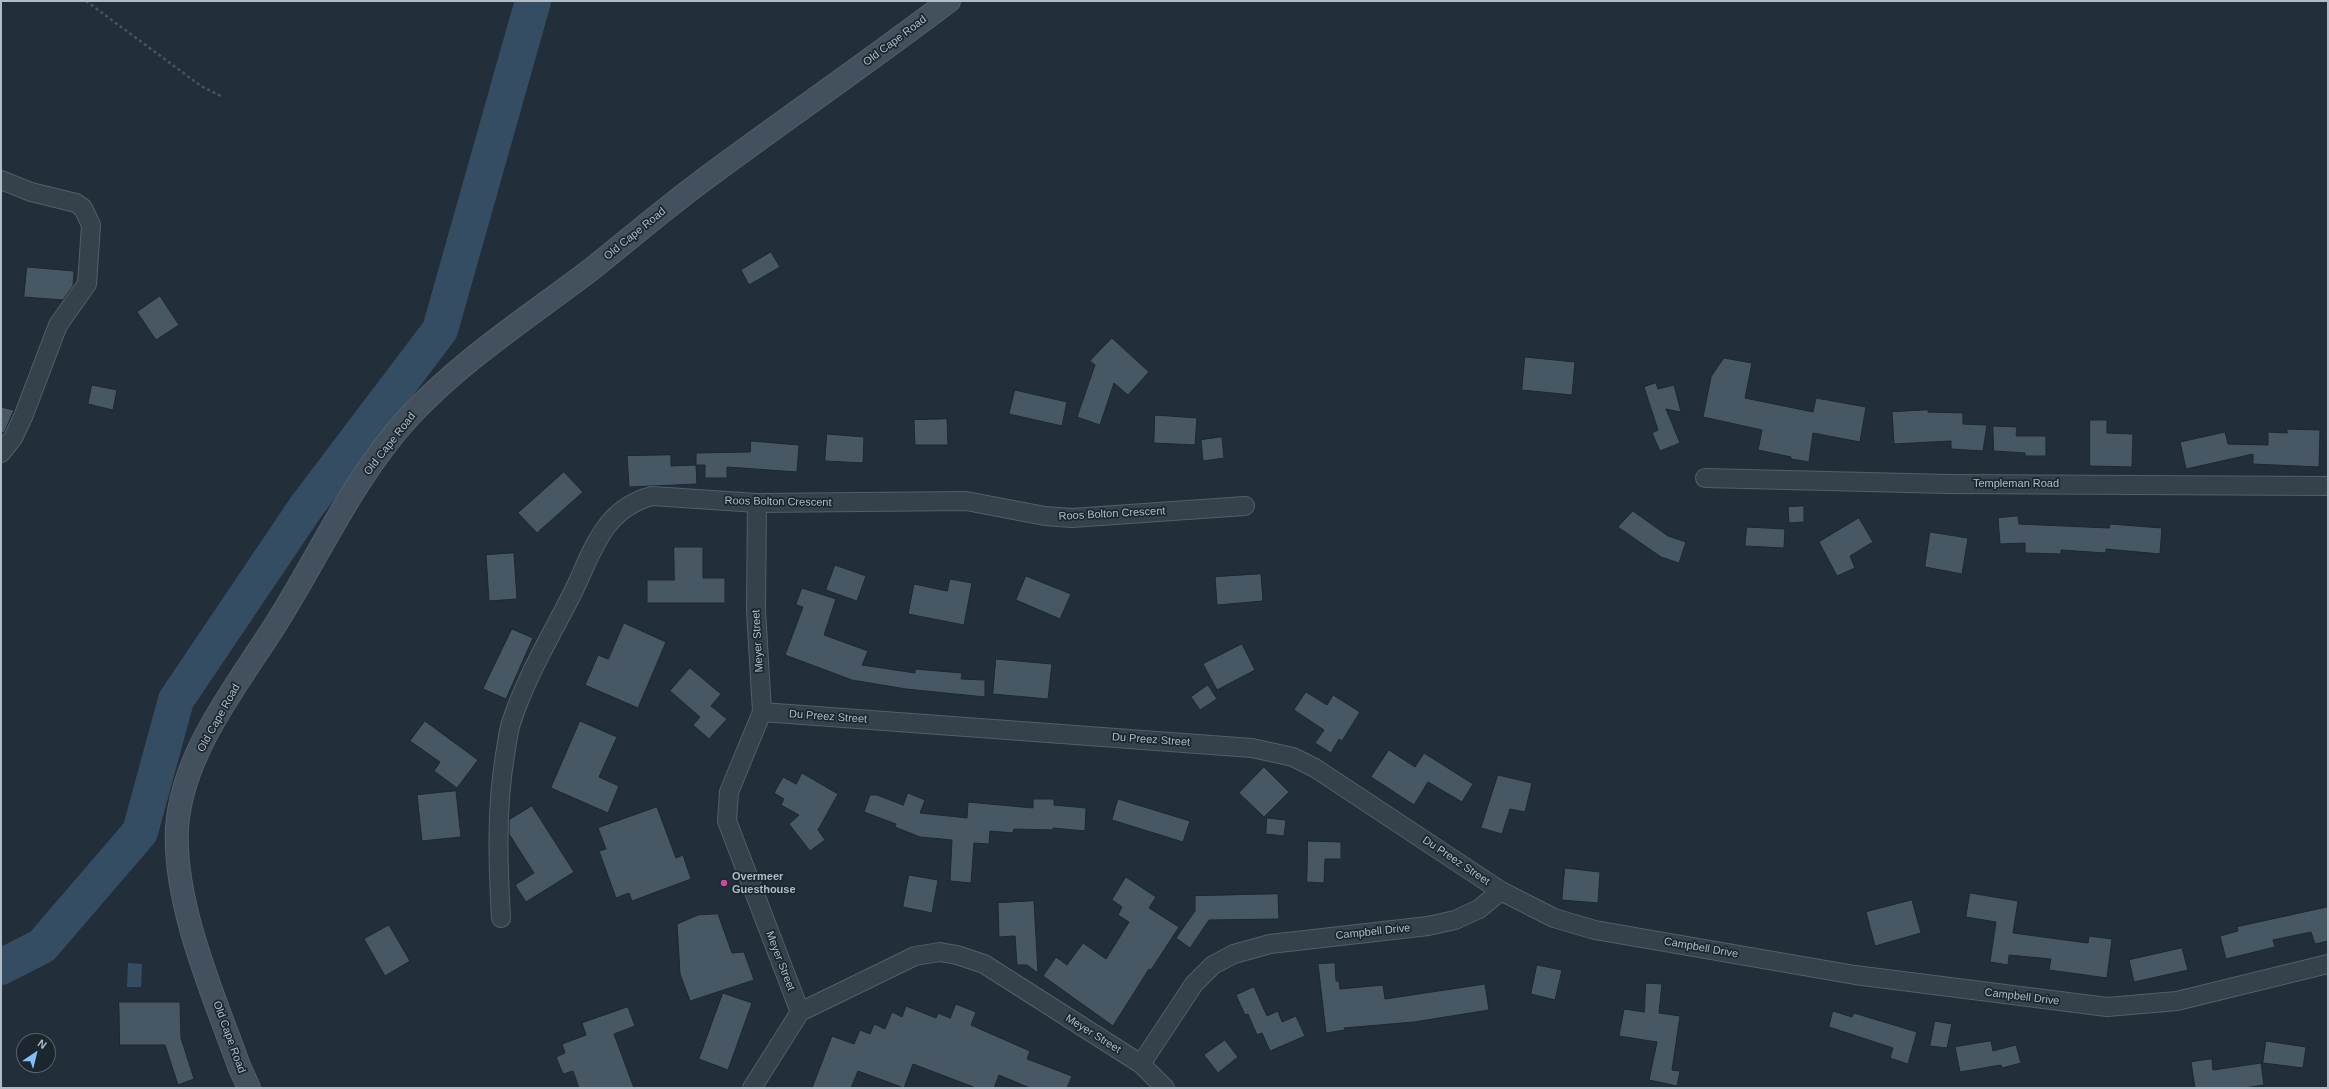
<!DOCTYPE html>
<html>
<head>
<meta charset="utf-8">
<style>
	body { margin:0 }
	#map { position:relative; width:2329px; height:1089px; overflow:hidden; background:#222f3a; font-family:Arial,sans-serif }
	canvas { display:block }
	.frame { position:absolute; inset:0; border:2px solid #b0bcc7; pointer-events:none }
	.north { position:absolute; left:16px; top:1033px; width:40px; height:40px; box-sizing:border-box; background:#1b262f; border:1px solid #57626c; border-radius:50%; rotate:35deg; font-size:11px; font-weight:700; line-height:16px; text-align:center; color:#b0bcc7 }
	.north::after { content:''; display:block; margin:auto; width:14px; height:18px; background:#84bef8; clip-path:polygon(50% 0,100% 100%,50% 72%,0 100%) }
</style>
</head>
<body>
<div id="map">
<canvas width="2329" height="1089"></canvas>
<div class="frame"></div>
<div class="north">N</div>
</div>
<script>
const g = document.querySelector('canvas').getContext('2d');
g.lineJoin = 'round';
function paint(path, color) { g.fillStyle = color; g.fill(path, 'evenodd'); }
function trace(path, color, width, dash) { g.strokeStyle = color; g.lineWidth = width; g.lineCap = dash ? 'butt' : 'round'; g.setLineDash(dash || []); g.stroke(path); }
function label(font, color, halo, rows, align = 'center') {
  g.font = font + ' Arial,sans-serif'; g.lineWidth = 3.5; g.setLineDash([]); g.textBaseline = 'middle'; g.strokeStyle = halo; g.fillStyle = color; for (const [text, x, y, turn = 0] of rows) {
    g.save(); g.translate(x, y); g.rotate((+turn || 0) * Math.PI / 180); g.textAlign = isNaN(turn) ? turn : align; if (halo) g.strokeText(text, 0, 0); g.fillText(text, 0, 0); g.restore();
  }
}
paint(new Path2D(`
	M 128,963 L 142,964 L 141,987 L 127,987 Z`), '#354d62');
trace(new Path2D(`
	M 1,967 L 42,946 L 140,832 L 176,700 L 306,507 L 440,330 L 533,1`), '#354d62', 36);
const building = new Path2D(`
	M 771,252 L 780,267 L 749,285 L 741,270 Z
	M 27,267 L 74,271 L 73,286 L 63,300 L 24,297 Z
	M 160,296 L 179,325 L 156,340 L 137,312 Z
	M 1112,338 L 1149,372 L 1128,395 L 1114,383 L 1100,425 L 1077,417 L 1095,365 L 1090,361 Z
	M 1525,357 L 1575,362 L 1572,395 L 1522,390 Z
	M 1724,358 L 1752,363 L 1745,398 L 1813,412 L 1816,398 L 1866,407 L 1860,442 L 1813,433 L 1809,462 L 1791,459 L 1791,457 L 1758,450 L 1762,430 L 1703,417 L 1711,377 Z
	M 1656,383 L 1658,389 L 1674,385 L 1681,412 L 1666,409 L 1680,443 L 1660,451 L 1652,433 L 1658,430 L 1644,387 Z
	M 92,385 L 117,390 L 113,410 L 88,404 Z
	M 1015,390 L 1067,402 L 1062,426 L 1009,414 Z
	M 1,407 L 14,410 L 4,433 L 1,432 Z
	M 1928,410 L 1928,412 L 1963,413 L 1963,424 L 1987,425 L 1983,451 L 1951,449 L 1951,441 L 1894,444 L 1892,412 Z
	M 1155,415 L 1197,418 L 1195,445 L 1154,443 Z
	M 947,419 L 948,445 L 915,445 L 914,420 Z
	M 2090,420 L 2107,420 L 2107,433 L 2133,434 L 2132,467 L 2090,466 Z
	M 1993,426 L 2017,427 L 2016,436 L 2046,436 L 2046,456 L 2025,456 L 2025,453 L 1994,451 Z
	M 2287,429 L 2320,430 L 2319,467 L 2253,464 L 2253,454 L 2186,469 L 2180,442 L 2225,432 L 2228,444 L 2268,445 L 2268,432 L 2287,433 Z
	M 827,434 L 864,437 L 863,463 L 825,461 Z
	M 1222,437 L 1224,458 L 1203,461 L 1201,440 Z
	M 751,441 L 799,445 L 797,472 L 727,467 L 727,478 L 705,478 L 705,465 L 696,465 L 696,453 L 750,452 Z
	M 671,455 L 671,466 L 696,465 L 697,484 L 629,487 L 627,456 Z
	M 564,472 L 583,492 L 537,533 L 518,513 Z
	M 1804,506 L 1804,522 L 1789,523 L 1788,507 Z
	M 1633,511 L 1668,536 L 1686,542 L 1679,563 L 1661,557 L 1618,527 Z
	M 2018,516 L 2019,524 L 2109,528 L 2110,524 L 2162,528 L 2160,554 L 2106,549 L 2106,553 L 2061,550 L 2061,554 L 2025,553 L 2025,543 L 2000,544 L 1998,518 Z
	M 1859,518 L 1873,542 L 1850,556 L 1855,568 L 1837,576 L 1819,542 Z
	M 1747,527 L 1785,529 L 1784,548 L 1745,546 Z
	M 1930,532 L 1968,538 L 1962,574 L 1925,567 Z
	M 674,547 L 703,547 L 703,578 L 725,578 L 725,603 L 647,603 L 647,580 L 674,580 Z
	M 514,553 L 517,599 L 489,601 L 486,555 Z
	M 835,565 L 866,576 L 857,601 L 826,590 Z
	M 1261,574 L 1263,601 L 1217,605 L 1215,577 Z
	M 1026,576 L 1071,594 L 1060,619 L 1016,600 Z
	M 950,579 L 972,583 L 964,625 L 908,614 L 914,584 L 947,591 Z
	M 802,588 L 836,599 L 824,635 L 868,651 L 862,665 L 915,673 L 915,669 L 962,673 L 961,679 L 985,680 L 985,697 L 906,689 L 852,680 L 785,655 L 803,607 L 796,605 Z
	M 624,623 L 666,642 L 638,708 L 585,685 L 598,655 L 608,659 Z
	M 512,629 L 533,638 L 506,699 L 483,689 Z
	M 1242,644 L 1255,670 L 1217,690 L 1203,664 Z
	M 996,659 L 1052,664 L 1048,699 L 993,694 Z
	M 690,668 L 721,694 L 711,706 L 727,719 L 709,739 L 693,725 L 700,717 L 670,691 Z
	M 1208,685 L 1217,699 L 1200,710 L 1191,697 Z
	M 1306,692 L 1327,705 L 1333,695 L 1360,712 L 1342,741 L 1339,739 L 1331,753 L 1315,743 L 1324,730 L 1294,710 Z
	M 425,721 L 478,760 L 457,788 L 434,771 L 440,762 L 410,741 Z
	M 580,721 L 617,737 L 599,777 L 619,786 L 608,813 L 551,788 Z
	M 1389,750 L 1415,767 L 1424,753 L 1473,784 L 1462,802 L 1428,782 L 1414,805 L 1371,777 Z
	M 1264,767 L 1289,792 L 1264,817 L 1239,793 Z
	M 802,773 L 838,794 L 818,830 L 825,840 L 810,851 L 789,824 L 799,815 L 781,805 L 784,799 L 774,793 L 783,777 L 796,784 Z
	M 1498,775 L 1532,783 L 1525,812 L 1510,809 L 1502,834 L 1481,828 Z
	M 456,791 L 461,837 L 422,841 L 417,795 Z
	M 908,793 L 925,800 L 920,813 L 967,818 L 968,802 L 1033,808 L 1033,799 L 1054,799 L 1054,805 L 1086,808 L 1085,831 L 1053,828 L 1053,830 L 1014,829 L 1013,833 L 990,831 L 989,844 L 974,843 L 971,883 L 950,881 L 952,840 L 920,837 L 895,827 L 896,824 L 864,812 L 870,795 L 877,795 L 903,805 Z
	M 1118,799 L 1190,821 L 1183,842 L 1112,820 Z
	M 532,806 L 574,872 L 526,902 L 515,885 L 534,873 L 509,834 L 509,820 Z
	M 657,807 L 676,858 L 683,855 L 691,879 L 632,901 L 629,893 L 616,898 L 599,851 L 606,849 L 598,828 Z
	M 1267,818 L 1286,820 L 1284,836 L 1266,834 Z
	M 1308,841 L 1341,842 L 1341,859 L 1325,859 L 1324,883 L 1307,882 Z
	M 1565,868 L 1600,872 L 1598,903 L 1562,900 Z
	M 909,875 L 938,880 L 932,913 L 903,907 Z
	M 1126,877 L 1156,897 L 1149,908 L 1179,927 L 1151,970 L 1149,969 L 1113,1026 L 1043,976 L 1056,957 L 1067,965 L 1083,943 L 1106,959 L 1129,922 L 1118,915 L 1122,907 L 1112,900 Z
	M 1970,893 L 2018,901 L 2013,933 L 2088,943 L 2089,936 L 2112,939 L 2107,978 L 2049,970 L 2051,959 L 2009,955 L 2008,965 L 1990,962 L 1996,922 L 1966,917 Z
	M 1278,894 L 1279,919 L 1209,920 L 1190,948 L 1176,938 L 1195,911 L 1195,896 Z
	M 1912,900 L 1921,933 L 1875,946 L 1866,912 Z
	M 1034,901 L 1038,973 L 1027,965 L 1017,965 L 1015,936 L 999,937 L 998,903 Z
	M 2328,907 L 2328,941 L 2315,944 L 2311,932 L 2273,940 L 2275,947 L 2226,959 L 2220,936 L 2238,931 L 2237,927 Z
	M 718,914 L 732,953 L 744,952 L 754,980 L 690,1001 L 680,974 L 677,924 L 698,915 Z
	M 389,925 L 410,961 L 385,976 L 364,939 Z
	M 2182,948 L 2188,970 L 2134,982 L 2129,960 Z
	M 1335,963 L 1336,981 L 1339,981 L 1340,989 L 1383,985 L 1385,999 L 1485,984 L 1489,1010 L 1414,1022 L 1344,1028 L 1345,1030 L 1326,1033 L 1318,964 Z
	M 1537,965 L 1562,970 L 1555,1000 L 1531,994 Z
	M 1646,983 L 1662,984 L 1659,1013 L 1680,1016 L 1672,1070 L 1680,1071 L 1677,1086 L 1649,1080 L 1657,1042 L 1619,1036 L 1624,1009 L 1644,1012 Z
	M 1254,987 L 1267,1016 L 1278,1011 L 1282,1022 L 1296,1016 L 1305,1036 L 1270,1051 L 1262,1033 L 1257,1035 L 1248,1014 L 1245,1015 L 1236,995 Z
	M 723,993 L 752,1003 L 728,1070 L 699,1059 Z
	M 119,1002 L 180,1002 L 181,1038 L 194,1079 L 178,1085 L 165,1045 L 120,1045 Z
	M 956,1004 L 976,1012 L 971,1025 L 1030,1051 L 1027,1059 L 1072,1076 L 1067,1088 L 1030,1088 L 999,1075 L 994,1088 L 976,1088 L 913,1064 L 904,1088 L 858,1071 L 851,1088 L 812,1088 L 832,1036 L 854,1044 L 860,1030 L 870,1034 L 874,1024 L 885,1029 L 892,1012 L 902,1017 L 906,1006 L 936,1018 L 938,1013 L 950,1018 Z
	M 628,1007 L 635,1026 L 614,1034 L 634,1088 L 579,1088 L 573,1071 L 563,1074 L 556,1057 L 565,1053 L 562,1044 L 586,1035 L 582,1023 Z
	M 1833,1011 L 1852,1017 L 1854,1013 L 1917,1032 L 1908,1064 L 1890,1058 L 1893,1048 L 1829,1027 Z
	M 1935,1021 L 1952,1024 L 1947,1048 L 1930,1046 Z
	M 1225,1040 L 1238,1057 L 1218,1073 L 1204,1055 Z
	M 1991,1041 L 1993,1051 L 2016,1045 L 2021,1063 L 2002,1068 L 2001,1065 L 1960,1072 L 1955,1047 Z
	M 2266,1041 L 2306,1047 L 2303,1068 L 2263,1063 Z
	M 2212,1059 L 2213,1070 L 2261,1063 L 2264,1085 L 2244,1088 L 2195,1088 L 2191,1062 Z`);
paint(building, '#485764');
trace(building, '#1d2831', 1);
const street = new Path2D(`
	M 1,180 L 31,192 L 76,203 L 83,208 L 91,225 L 87,284 L 58,325 L 23,417 L 13,438 L 1,453
	M 1705,478 L 1948,484 L 2328,486
	M 757,503 L 756,610 L 762,712 L 729,792 L 727,821 L 800,1012 L 915,956 L 940,952 L 957,955 L 984,964 L 1141,1064 L 1165,1088
	M 762,712 L 1252,748 L 1293,757 L 1315,768 L 1501,891
	M 501,918 C 498,863 496,810 505,755 C 507,744 508,731 512,720 C 527,675 552,634 573,592 C 593,551 603,509 652,496 L 757,503 L 966,501 L 1045,516 L 1072,518 L 1245,506
	M 1141,1064 L 1194,984 L 1213,965 L 1234,954 L 1270,944 L 1428,926 L 1455,920 L 1479,909 L 1501,891 L 1554,918 L 1595,930 L 1855,975 L 2107,1007 L 2177,1001 L 2328,964
	M 752,1088 L 800,1012`);
const secondary = new Path2D(`
	M 249,1088 L 239,1066 C 214,996 173,904 177,828 C 182,754 235,688 274,627 C 318,558 352,480 407,419 C 461,360 529,317 593,268 C 628,240 662,211 698,184 C 781,122 866,64 949,1`);
trace(street, '#535f68', 20);
trace(secondary, '#535f68', 24);
trace(new Path2D(`
	M 86,1 L 201,86 L 223,97`), '#415858', 2.5, [3, 3]);
trace(street, '#35414b', 18);
trace(secondary, '#43505e', 22);
for (const [x, y, r, color] of [
	[724,883,4,"#d1479c"]
]) { const dot = new Path2D(); dot.arc(x, y, r, 0, 2 * Math.PI); g.fillStyle = color; g.fill(dot); trace(dot, '#1b262f', 1.5); }
label('11px', '#b0bcc7', '#1b262f', [
	["Old Cape Road",895,41,-37],
	["Old Cape Road",635,234,-39],
	["Old Cape Road",390,444,-52],
	["Templeman Road",2016,484],
	["Roos Bolton Crescent",778,502,1],
	["Roos Bolton Crescent",1112,514,-3],
	["Meyer Street",758,641,-93],
	["Du Preez Street",828,717,4],
	["Old Cape Road",219,718,-61],
	["Du Preez Street",1151,740,4],
	["Du Preez Street",1456,861,34],
	["Campbell Drive",1373,932,-6],
	["Campbell Drive",1701,948,10],
	["Meyer Street",780,961,69],
	["Campbell Drive",2022,997,7],
	["Meyer Street",1093,1034,32],
	["Old Cape Road",229,1037,70]
]);
label('bold 11px', '#b0bcc7', '#1b262f', [
	["Overmeer",732,877],
	["Guesthouse",732,890]
], 'left');
</script>
</body>
</html>
